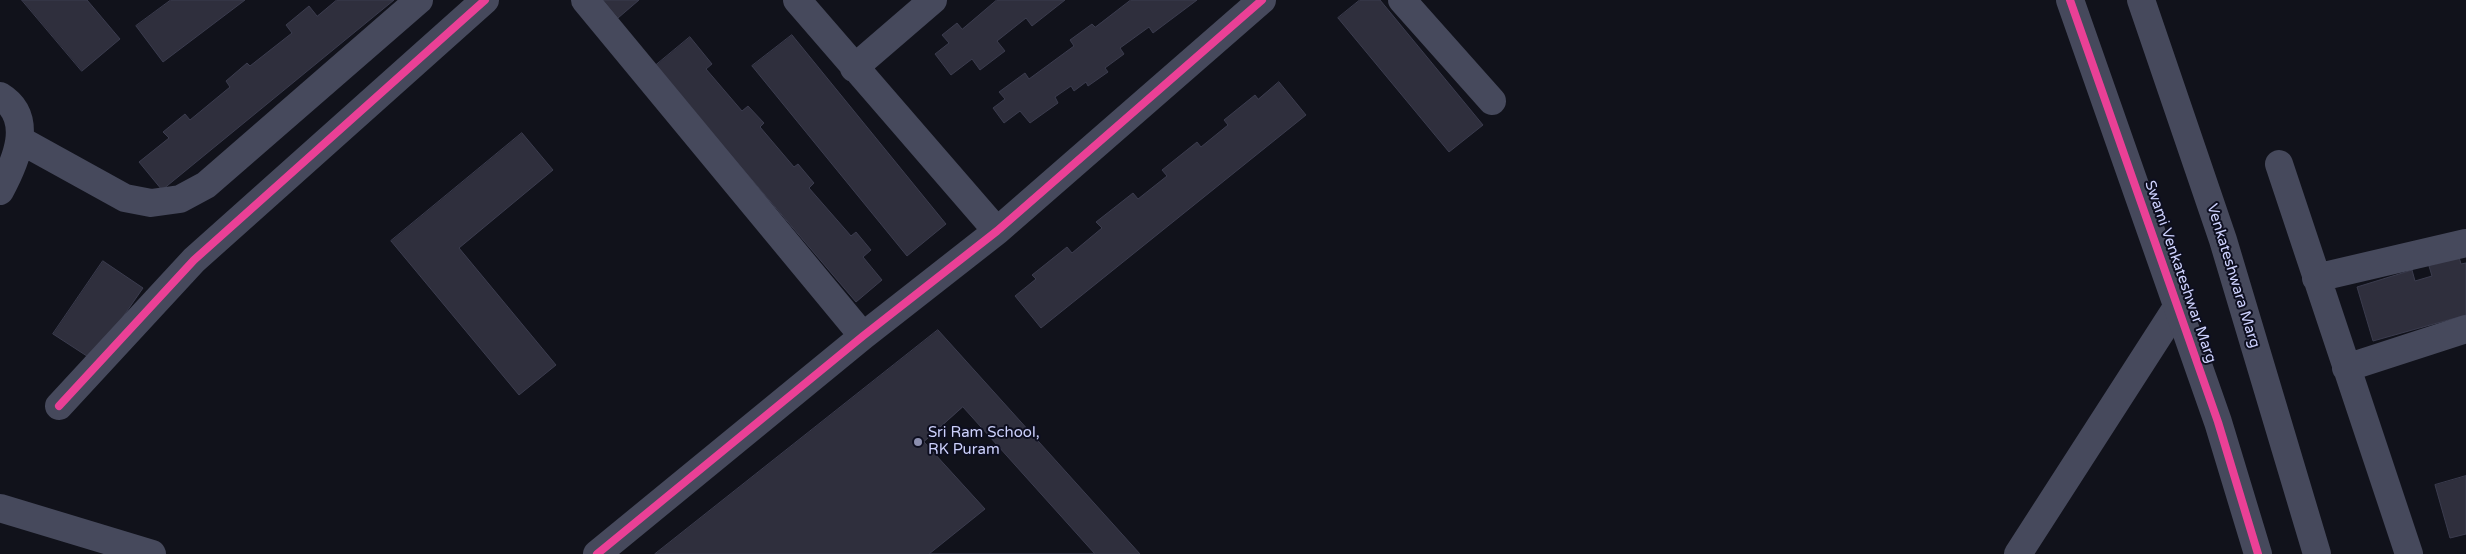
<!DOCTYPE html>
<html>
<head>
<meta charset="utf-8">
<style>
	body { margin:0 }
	canvas { display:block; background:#11121b }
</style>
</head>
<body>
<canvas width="2466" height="554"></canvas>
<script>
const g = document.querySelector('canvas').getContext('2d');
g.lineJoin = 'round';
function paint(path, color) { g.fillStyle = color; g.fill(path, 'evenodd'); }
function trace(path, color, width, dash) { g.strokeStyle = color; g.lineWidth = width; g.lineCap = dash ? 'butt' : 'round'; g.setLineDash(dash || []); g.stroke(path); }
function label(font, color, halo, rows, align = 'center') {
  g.font = font + ' "Varela Round",sans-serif'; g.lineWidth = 4; g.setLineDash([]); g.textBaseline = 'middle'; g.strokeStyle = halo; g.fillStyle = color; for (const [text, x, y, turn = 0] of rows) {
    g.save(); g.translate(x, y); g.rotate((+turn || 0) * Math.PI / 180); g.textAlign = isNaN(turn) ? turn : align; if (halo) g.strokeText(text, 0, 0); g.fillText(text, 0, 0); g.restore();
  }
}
const building = new Path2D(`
	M 22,0 L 87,0 L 120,39 L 82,71 Z
	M 171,0 L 245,0 L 163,62 L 136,26 Z
	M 337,0 L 394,0 L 162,190 L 139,162 L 169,138 L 163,132 L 185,114 L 190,120 L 230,87 L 226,81 L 247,63 L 250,66 L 292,33 L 286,25 L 309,6 L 317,16 Z
	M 603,0 L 639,0 L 618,18 Z
	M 997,0 L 1065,0 L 1032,26 L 1026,18 L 997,41 L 1005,51 L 980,70 L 972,59 L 951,75 L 935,54 L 949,43 L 942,35 L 957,23 L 962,29 Z
	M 1131,0 L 1197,0 L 1153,33 L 1149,27 L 1120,48 L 1124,54 L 1105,68 L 1108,72 L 1088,86 L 1086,82 L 1074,91 L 1071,86 L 1055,97 L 1058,103 L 1030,123 L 1020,111 L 1004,123 L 993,108 L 1005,99 L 999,92 L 1025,73 L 1029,79 L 1074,46 L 1070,40 L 1092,24 L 1095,27 Z
	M 1360,0 L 1380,0 L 1483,125 L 1449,152 L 1338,18 Z
	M 792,35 L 946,224 L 907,256 L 752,66 Z
	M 690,37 L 712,64 L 706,69 L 742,111 L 748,106 L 764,123 L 760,127 L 794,167 L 798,164 L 814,183 L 809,188 L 851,236 L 856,232 L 871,250 L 863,257 L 882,280 L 856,302 L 655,66 Z
	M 1279,82 L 1306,115 L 1041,328 L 1015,296 L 1036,279 L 1032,275 L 1067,247 L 1072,253 L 1102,228 L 1096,222 L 1133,193 L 1138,199 L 1167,176 L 1162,170 L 1197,142 L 1201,147 L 1228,125 L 1224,120 L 1255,95 L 1258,99 Z
	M 522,133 L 553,170 L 459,248 L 556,365 L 519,395 L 391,241 Z
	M 2459,257 L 2461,264 L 2466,263 L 2466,315 L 2373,341 L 2357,287 L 2412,270 L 2415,281 L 2432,276 L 2429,266 Z
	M 103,261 L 143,288 L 93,360 L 53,334 Z
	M 938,330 L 1140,554 L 655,554 Z
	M 963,407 L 1095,554 L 929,554 L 985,509 L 924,442 Z
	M 2466,476 L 2466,534 L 2450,538 L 2435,485 Z`);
paint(building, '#2f2f3d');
trace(building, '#3b3c4e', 1);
trace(new Path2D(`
	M 585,0 L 863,336
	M 797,0 L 997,231
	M 1402,0 L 1492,101
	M 854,68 L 933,0
	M 0,96 C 36,118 15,163 0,191
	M 20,140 L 125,198 L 151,203 L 180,199 L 206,185 L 419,0
	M 2279,164 L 2409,554
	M 2316,278 L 2466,243
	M 2346,368 L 2466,329
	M 59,406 L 194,260 L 485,0
	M 0,508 L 152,554
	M 597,554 L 863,336 L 997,231 L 1262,0
	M 2018,554 L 2177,307`), '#46495c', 28);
trace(new Path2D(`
	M 2070,0 L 2218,422 L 2258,554
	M 2141,0 L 2223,240 L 2317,554`), '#46495c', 28);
trace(new Path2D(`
	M 2070,0 L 2218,422 L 2258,554
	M 59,406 L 194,260 L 485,0
	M 597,554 L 863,336 L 997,231 L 1262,0`), '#ea4096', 8);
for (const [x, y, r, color] of [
	[918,442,5,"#8b8eae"]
]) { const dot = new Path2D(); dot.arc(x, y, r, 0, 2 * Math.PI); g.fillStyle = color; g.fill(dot); trace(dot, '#0d0e1f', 2); }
label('15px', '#cdd1fd', '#0d0e1f', [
	["Swami Venkateshwar Marg",2180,272,71],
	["Venkateshwara Marg",2233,276,73]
]);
label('15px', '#cdd1fd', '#0d0e1f', [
	["Sri Ram School,",928,433],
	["RK Puram",928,450]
], 'left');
</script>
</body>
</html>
